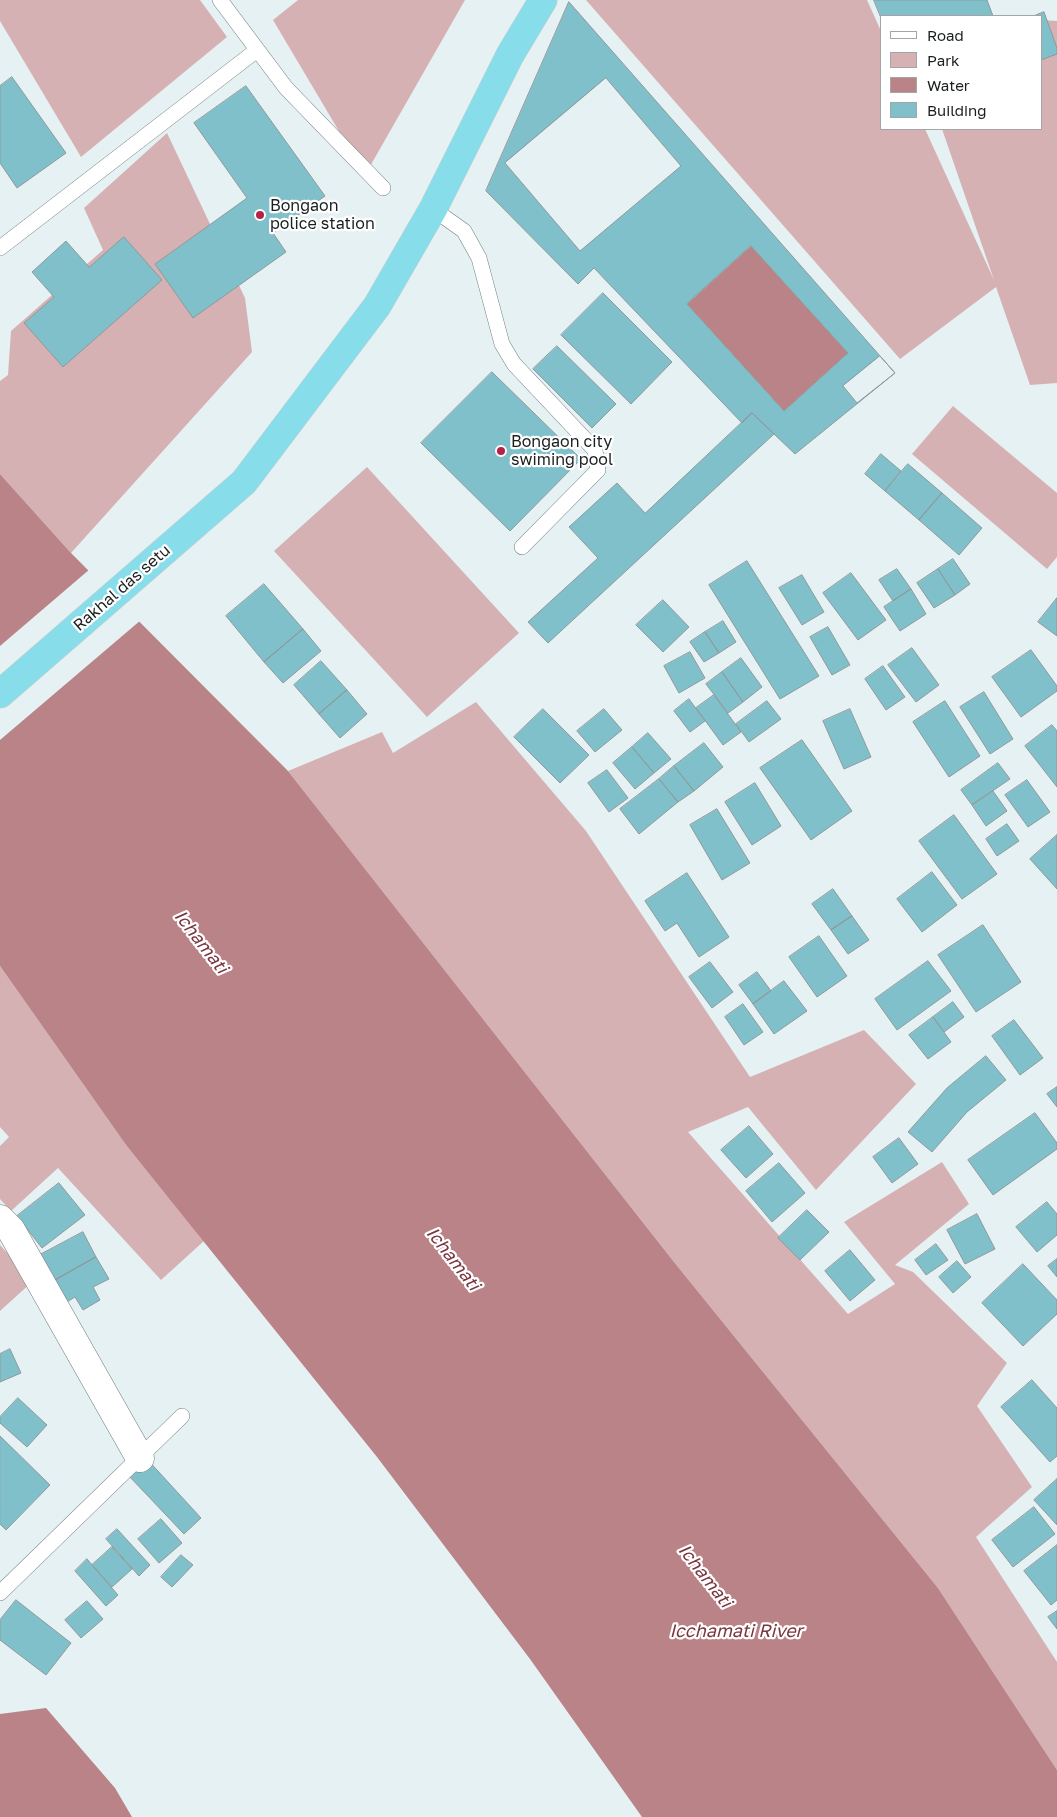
<!DOCTYPE html>
<html>
<head>
<meta charset="utf-8">
<style>
	body { margin:0 }
	#map { position:relative; width:1057px; height:1817px; overflow:hidden; background:#e6f1f3; font-family:"Golos Text",sans-serif }
	canvas { display:block }
	.legend { position:absolute; left:880px; top:15px; width:162px; height:115px; box-sizing:border-box; background:#fff; border:1px solid #a4a5a5; margin:0; padding:6px 9px; list-style:none; font-size:15px; color:#1b1f1f }
	.legend li { display:flex; align-items:center; gap:10px; height:25px }
	.legend b { width:25px; border:1px solid #a4a5a5 }
</style>
</head>
<body>
<div id="map">
<canvas width="1057" height="1817"></canvas>
<ul class="legend">
<li><b style="height:6px;background:#fff"></b>Road</li>
<li><b style="height:14px;background:#d6b1b4"></b>Park</li>
<li><b style="height:14px;background:#b98388"></b>Water</li>
<li><b style="height:14px;background:#80c0ca"></b>Building</li>
</ul>
</div>
<script>
const g = document.querySelector('canvas').getContext('2d');
g.lineJoin = 'round';
function paint(path, color) { g.fillStyle = color; g.fill(path, 'evenodd'); }
function trace(path, color, width, dash) { g.strokeStyle = color; g.lineWidth = width; g.lineCap = dash ? 'butt' : 'round'; g.setLineDash(dash || []); g.stroke(path); }
function label(font, color, halo, rows, align = 'center') {
  g.font = font + ' "Golos Text",sans-serif'; g.lineWidth = 4.5; g.setLineDash([]); g.textBaseline = 'middle'; g.strokeStyle = halo; g.fillStyle = color; for (const [text, x, y, turn = 0] of rows) {
    g.save(); g.translate(x, y); g.rotate((+turn || 0) * Math.PI / 180); g.textAlign = isNaN(turn) ? turn : align; if (halo) g.strokeText(text, 0, 0); g.fillText(text, 0, 0); g.restore();
  }
}
paint(new Path2D(`
	M 0,0 L 200,0 L 227,37 L 81,157 L 0,21 Z
	M 298,0 L 465,0 L 365,175 L 273,20 Z
	M 586,0 L 867,0 L 881,31 L 881,129 L 925,129 L 994,280 L 942,129 L 1041,129 L 1041,20 L 1057,21 L 1057,383 L 1030,385 L 996,287 L 900,359 Z
	M 167,133 L 245,298 L 252,352 L 71,553 L 0,474 L 0,381 L 8,375 L 11,331 L 103,250 L 84,208 Z
	M 953,406 L 1057,493 L 1057,557 L 1047,569 L 912,454 Z
	M 367,467 L 519,633 L 427,717 L 274,551 Z
	M 476,702 L 586,831 L 750,1077 L 864,1030 L 916,1084 L 816,1190 L 748,1107 L 688,1132 L 848,1314 L 895,1284 L 844,1222 L 942,1162 L 969,1204 L 895,1265 L 913,1272 L 1007,1363 L 977,1406 L 1032,1487 L 976,1537 L 1057,1662 L 1057,1770 L 938,1588 L 674,1262 L 288,771 L 382,732 L 393,753 Z
	M 0,966 L 126,1145 L 204,1241 L 161,1280 L 58,1168 L 11,1211 L 0,1199 L 0,1146 L 9,1137 L 0,1127 Z
	M 0,1245 L 33,1281 L 0,1311 Z`), '#d6b1b4');
paint(new Path2D(`
	M 751,246 L 848,353 L 784,411 L 687,304 Z
	M 0,474 L 71,553 L 288,771 L 674,1262 L 938,1588 L 1057,1770 L 1057,1817 L 642,1817 L 530,1659 L 377,1457 L 126,1145 L 0,966 Z
	M 46,1708 L 115,1788 L 132,1817 L 0,1817 L 0,1714 Z`), '#b98388');
paint(new Path2D(`
	M 90,569 L 141,620 L 0,740 L 0,646 Z`), '#e6f1f3');
const building = new Path2D(`
	M 874,0 L 987,0 L 993,16 L 881,17 Z
	M 569,2 L 895,373 L 795,454 L 752,413 L 742,423 L 594,268 L 578,284 L 486,191 ZM 751,246 L 848,353 L 784,411 L 687,304 Z
	M 1044,12 L 1057,48 L 1057,54 L 1041,60 L 1041,16 L 1034,16 Z
	M 12,77 L 66,153 L 17,188 L 0,163 L 0,86 Z
	M 606,78 L 681,166 L 580,251 L 505,163 Z
	M 246,86 L 325,196 L 273,233 L 286,252 L 193,318 L 155,264 L 247,198 L 194,123 Z
	M 124,237 L 162,280 L 63,367 L 24,323 L 54,297 L 32,272 L 66,241 L 89,267 Z
	M 603,293 L 672,362 L 631,404 L 561,335 Z
	M 557,346 L 616,404 L 592,428 L 533,369 Z
	M 880,356 L 895,373 L 857,403 L 843,386 Z
	M 492,372 L 581,459 L 510,531 L 421,443 Z
	M 752,413 L 774,434 L 548,643 L 528,622 L 598,558 L 569,527 L 617,483 L 645,513 Z
	M 881,454 L 901,471 L 885,491 L 865,474 Z
	M 908,464 L 942,493 L 919,520 L 885,491 Z
	M 942,493 L 982,528 L 959,555 L 919,520 Z
	M 953,559 L 970,584 L 955,595 L 938,569 Z
	M 747,561 L 819,676 L 780,699 L 709,585 Z
	M 897,569 L 911,589 L 893,601 L 879,580 Z
	M 938,569 L 955,595 L 934,608 L 917,583 Z
	M 851,573 L 886,620 L 858,640 L 823,593 Z
	M 802,575 L 824,612 L 802,625 L 779,588 Z
	M 264,584 L 303,629 L 264,662 L 226,616 Z
	M 911,589 L 926,614 L 900,631 L 884,607 Z
	M 1057,598 L 1057,636 L 1038,622 Z
	M 663,600 L 689,627 L 663,652 L 636,625 Z
	M 723,621 L 736,642 L 719,653 L 705,632 Z
	M 828,627 L 850,665 L 832,675 L 810,637 Z
	M 303,629 L 321,651 L 283,683 L 264,662 Z
	M 705,632 L 719,653 L 704,662 L 690,642 Z
	M 912,648 L 939,685 L 916,702 L 888,665 Z
	M 1031,650 L 1057,686 L 1057,691 L 1021,717 L 992,677 Z
	M 690,652 L 705,678 L 679,693 L 664,666 Z
	M 741,658 L 762,687 L 743,702 L 722,672 Z
	M 321,661 L 347,690 L 319,714 L 294,685 Z
	M 883,666 L 905,697 L 886,710 L 865,679 Z
	M 722,672 L 743,702 L 728,713 L 706,684 Z
	M 347,690 L 367,714 L 340,738 L 319,714 Z
	M 984,692 L 1013,739 L 990,754 L 960,707 Z
	M 714,695 L 741,732 L 723,745 L 696,708 Z
	M 689,699 L 705,721 L 690,732 L 674,711 Z
	M 767,701 L 781,719 L 749,742 L 736,724 Z
	M 945,701 L 980,756 L 949,777 L 913,722 Z
	M 543,709 L 589,755 L 560,783 L 514,737 Z
	M 604,709 L 622,730 L 595,752 L 577,731 Z
	M 850,709 L 871,757 L 844,769 L 823,721 Z
	M 1052,725 L 1057,731 L 1057,787 L 1025,746 Z
	M 648,733 L 671,759 L 654,773 L 632,747 Z
	M 802,740 L 852,811 L 811,840 L 760,768 Z
	M 704,743 L 723,767 L 694,791 L 674,766 Z
	M 632,747 L 654,773 L 635,789 L 613,763 Z
	M 998,763 L 1010,779 L 972,805 L 961,790 Z
	M 674,766 L 694,791 L 678,802 L 659,779 Z
	M 607,770 L 628,798 L 609,812 L 588,783 Z
	M 659,779 L 678,802 L 639,834 L 620,809 Z
	M 1027,780 L 1050,812 L 1028,827 L 1005,795 Z
	M 755,783 L 781,826 L 752,845 L 725,802 Z
	M 993,791 L 1007,811 L 986,826 L 972,805 Z
	M 717,809 L 750,863 L 722,880 L 690,825 Z
	M 954,815 L 997,874 L 962,899 L 919,841 Z
	M 1007,824 L 1019,841 L 997,856 L 986,839 Z
	M 1057,835 L 1057,889 L 1030,859 Z
	M 932,872 L 957,905 L 922,932 L 897,899 Z
	M 687,873 L 729,937 L 699,957 L 677,923 L 665,931 L 645,901 Z
	M 833,889 L 852,916 L 831,930 L 812,904 Z
	M 852,916 L 869,940 L 848,954 L 831,930 Z
	M 983,925 L 1021,982 L 976,1012 L 938,955 Z
	M 819,936 L 847,976 L 817,997 L 789,957 Z
	M 928,961 L 951,991 L 897,1030 L 875,999 Z
	M 710,962 L 733,992 L 712,1008 L 689,977 Z
	M 757,972 L 771,991 L 753,1004 L 739,985 Z
	M 784,981 L 807,1011 L 774,1034 L 753,1004 Z
	M 953,1002 L 964,1017 L 944,1032 L 933,1017 Z
	M 743,1004 L 763,1032 L 744,1045 L 725,1017 Z
	M 933,1017 L 951,1042 L 928,1059 L 909,1035 Z
	M 1014,1020 L 1043,1058 L 1020,1075 L 992,1036 Z
	M 986,1056 L 1006,1080 L 967,1112 L 932,1152 L 908,1132 L 947,1088 Z
	M 1057,1087 L 1057,1107 L 1047,1094 Z
	M 1035,1113 L 1057,1143 L 1057,1149 L 993,1195 L 968,1160 Z
	M 749,1126 L 773,1154 L 746,1178 L 721,1150 Z
	M 899,1138 L 918,1164 L 892,1183 L 873,1157 Z
	M 779,1163 L 805,1193 L 772,1222 L 746,1191 Z
	M 59,1183 L 85,1215 L 42,1248 L 17,1216 Z
	M 1047,1202 L 1057,1214 L 1057,1235 L 1037,1252 L 1016,1227 Z
	M 807,1210 L 829,1232 L 800,1260 L 778,1238 Z
	M 977,1214 L 995,1249 L 965,1264 L 947,1230 Z
	M 83,1232 L 96,1257 L 50,1283 L 36,1257 Z
	M 936,1244 L 948,1260 L 926,1275 L 915,1260 Z
	M 850,1250 L 875,1280 L 850,1301 L 825,1271 Z
	M 96,1257 L 109,1279 L 93,1287 L 100,1300 L 83,1310 L 75,1297 L 62,1305 L 50,1283 Z
	M 1057,1259 L 1057,1277 L 1048,1266 Z
	M 957,1261 L 971,1277 L 953,1293 L 939,1277 Z
	M 1023,1264 L 1057,1300 L 1057,1314 L 1023,1346 L 982,1303 Z
	M 10,1349 L 21,1373 L 0,1382 L 0,1354 Z
	M 1032,1380 L 1057,1408 L 1057,1456 L 1050,1462 L 1001,1407 Z
	M 18,1398 L 47,1425 L 27,1447 L 0,1423 L 0,1417 Z
	M 0,1436 L 50,1485 L 6,1530 L 0,1524 Z
	M 146,1458 L 201,1518 L 184,1534 L 128,1475 Z
	M 1057,1479 L 1057,1525 L 1034,1500 Z
	M 1034,1507 L 1055,1534 L 1013,1567 L 992,1540 Z
	M 161,1519 L 182,1543 L 159,1563 L 138,1539 Z
	M 117,1529 L 150,1565 L 139,1576 L 106,1539 Z
	M 1057,1545 L 1057,1600 L 1051,1605 L 1024,1571 Z
	M 112,1547 L 132,1569 L 112,1587 L 92,1565 Z
	M 181,1555 L 193,1565 L 172,1587 L 161,1577 Z
	M 87,1559 L 118,1595 L 106,1606 L 75,1571 Z
	M 16,1600 L 71,1643 L 46,1675 L 0,1640 L 0,1620 Z
	M 87,1601 L 103,1619 L 81,1638 L 65,1620 Z
	M 1057,1611 L 1057,1629 L 1048,1617 Z`);
paint(building, '#80c0ca');
trace(building, '#8f999a', 1);
const service = new Path2D(`
	M 220,0 L 286,88 L 383,188
	M 433,209 L 464,231 L 479,258 L 502,344 L 514,364 L 595,450 L 598,470 L 522,547
	M 0,248 L 257,50
	M 0,1593 L 182,1416`);
const minor = new Path2D(`
	M 0,1219 L 11,1230 L 140,1458`);
const trunk = new Path2D(`
	M 0,694 L 244,482 L 377,306 L 433,209 L 510,55 L 543,0`);
trace(service, '#717a7c', 16);
trace(minor, '#717a7c', 29);
trace(trunk, '#cdcece', 29);
trace(service, '#fff', 15);
trace(minor, '#fff', 28);
trace(trunk, '#87deea', 28);
for (const [x, y, r, color] of [
	[260,215,5,"#b42246"],
	[501,451,5,"#b42246"]
]) { const dot = new Path2D(); dot.arc(x, y, r, 0, 2 * Math.PI); g.fillStyle = color; g.fill(dot); trace(dot, '#fff', 2); }
label('16px', '#1b1f1f', '#fff', [
	["Bongaon",270,206],
	["police station",270,224],
	["Bongaon city",511,442],
	["swiming pool",511,460]
], 'left');
label('16px', '#1b1f1f', '#fff', [
	["Rakhal das setu",122,588,-41]
]);
label('italic 18px', '#7b3640', '#fff', [
	["Ichamati",201,942,52],
	["Ichamati",453,1259,52],
	["Ichamati",705,1576,52],
	["Icchamati River",736,1631]
]);
</script>
</body>
</html>
